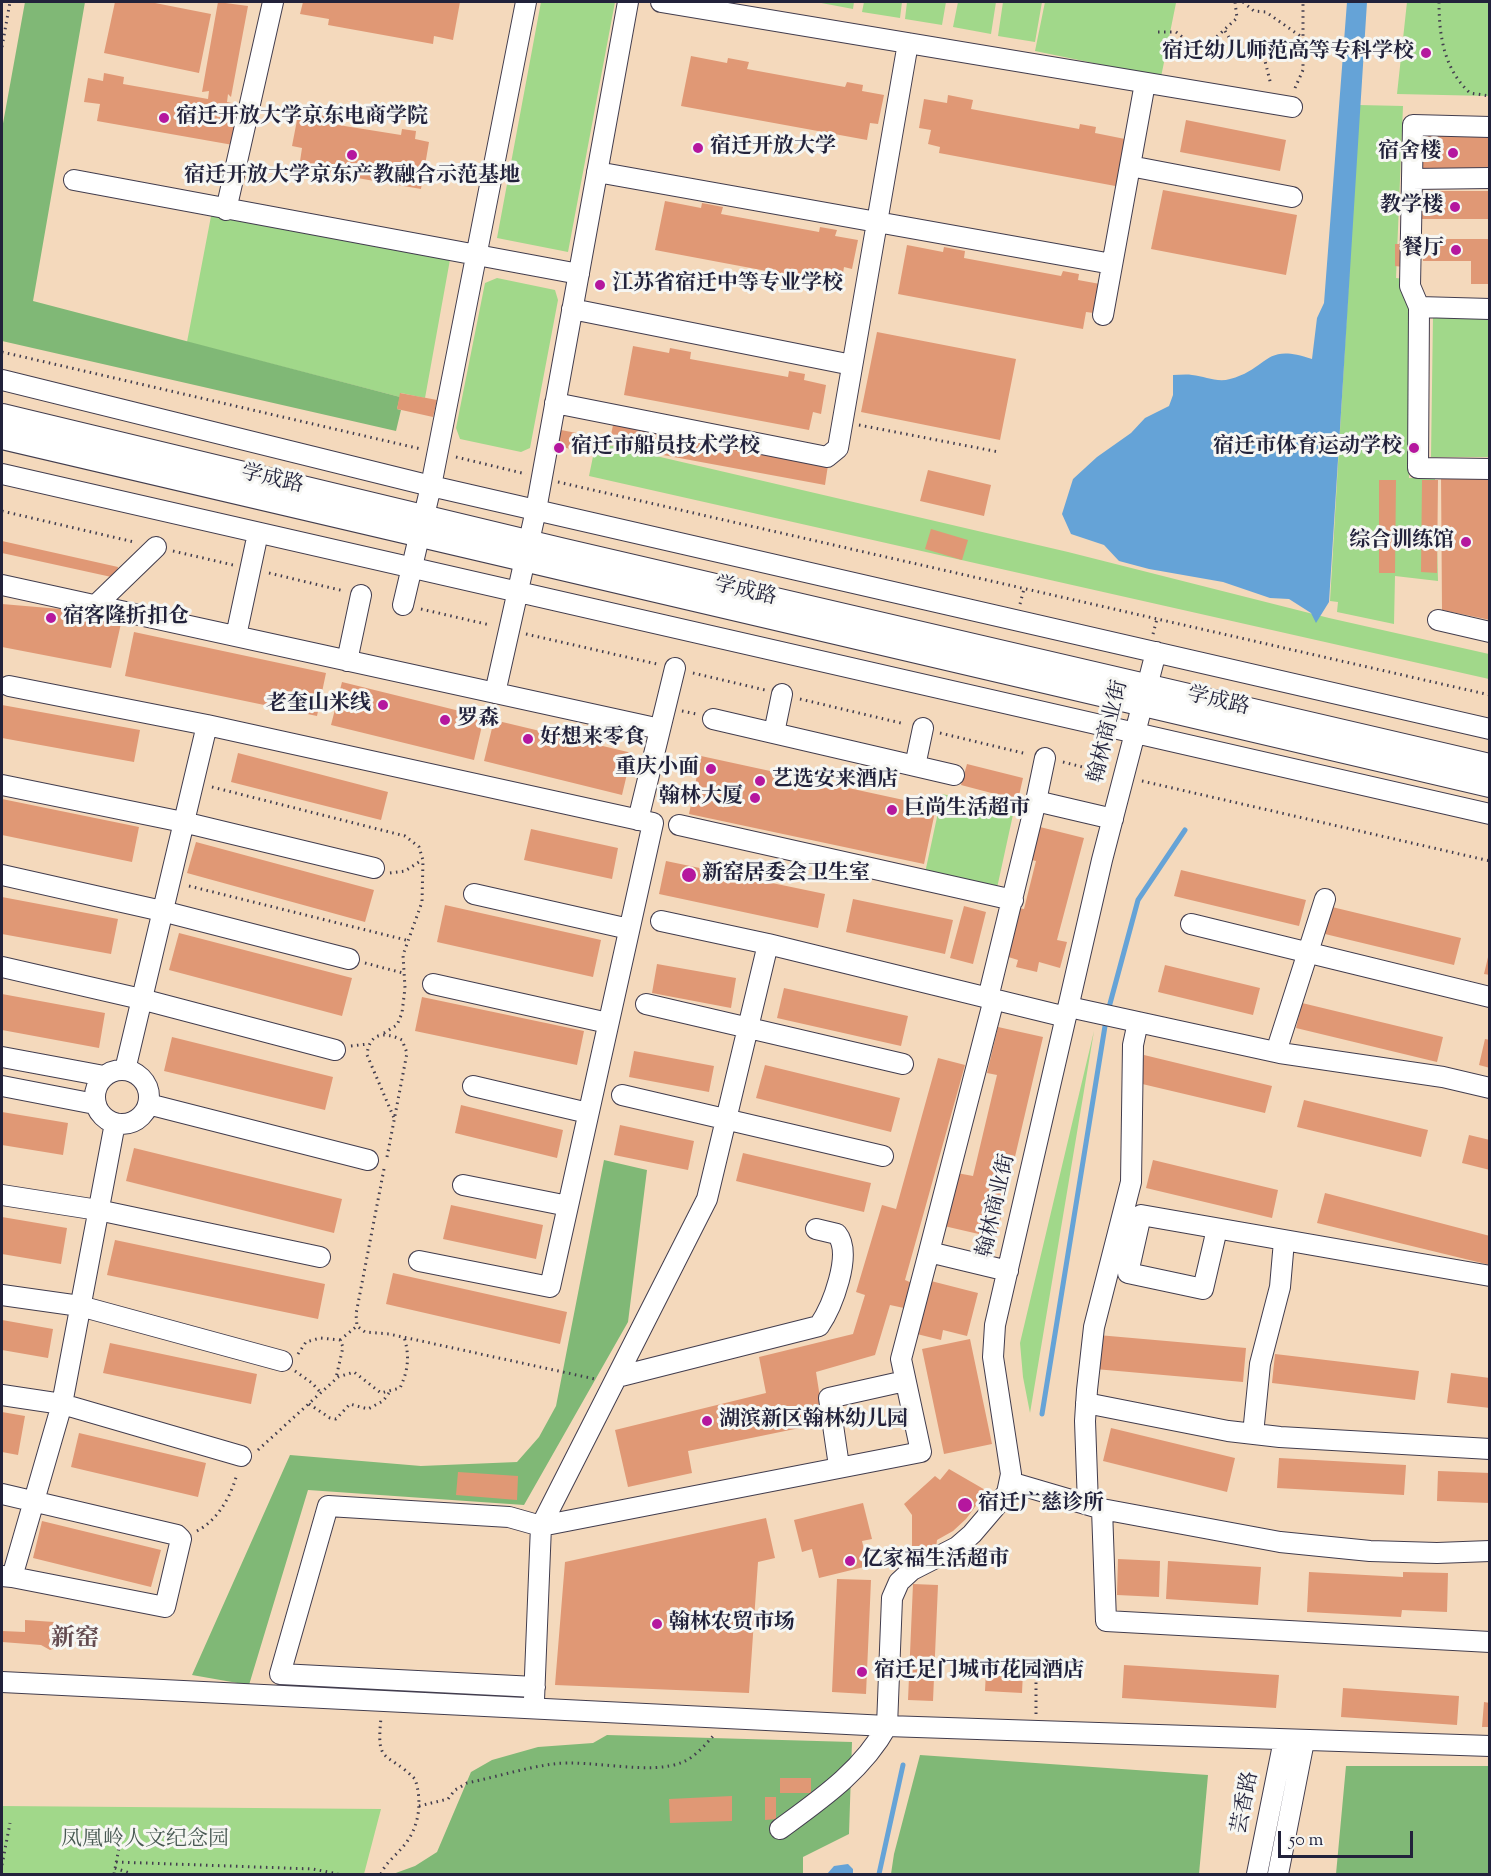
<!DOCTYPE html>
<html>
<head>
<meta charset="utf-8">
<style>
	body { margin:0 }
	#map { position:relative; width:1491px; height:1876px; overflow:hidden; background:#f4d9bc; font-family:"Sorts Mill Goudy",serif }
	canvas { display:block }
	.frame { position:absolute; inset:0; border:3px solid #22223b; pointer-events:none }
	.scale { position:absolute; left:1278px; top:1831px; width:135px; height:27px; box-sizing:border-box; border:3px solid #22223b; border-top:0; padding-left:8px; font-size:18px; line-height:21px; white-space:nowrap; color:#22223b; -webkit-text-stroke:4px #f6f6f2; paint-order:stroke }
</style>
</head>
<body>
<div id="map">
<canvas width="1491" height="1876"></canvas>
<div class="frame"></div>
<div class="scale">50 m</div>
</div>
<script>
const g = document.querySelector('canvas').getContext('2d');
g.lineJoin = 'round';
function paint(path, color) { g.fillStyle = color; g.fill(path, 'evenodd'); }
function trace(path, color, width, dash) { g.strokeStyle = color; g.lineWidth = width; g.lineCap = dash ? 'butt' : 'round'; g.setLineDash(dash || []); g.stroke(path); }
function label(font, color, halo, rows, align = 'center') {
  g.font = font + ' "Sorts Mill Goudy","Noto Serif SC",serif'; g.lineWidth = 6; g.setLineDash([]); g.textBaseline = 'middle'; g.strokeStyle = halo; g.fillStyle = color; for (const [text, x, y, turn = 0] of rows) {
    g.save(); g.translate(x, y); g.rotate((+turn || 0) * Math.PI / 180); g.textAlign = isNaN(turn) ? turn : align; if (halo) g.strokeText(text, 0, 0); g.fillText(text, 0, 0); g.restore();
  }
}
paint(new Path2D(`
	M 541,2 L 615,2 L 568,252 L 497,238 Z
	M 816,2 L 854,2 L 853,9 Z
	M 864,2 L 902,2 L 900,18 L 862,12 Z
	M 907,2 L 946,2 L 942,25 L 905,19 Z
	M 958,2 L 996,2 L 991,34 L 953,27 Z
	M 1003,2 L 1042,2 L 1035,42 L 998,36 Z
	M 1045,2 L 1176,3 L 1161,77 L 1035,51 Z
	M 1407,2 L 1489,2 L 1489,96 L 1397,94 Z
	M 1359,105 L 1403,106 L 1396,278 L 1405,279 L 1409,302 L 1409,478 L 1435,478 L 1438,581 L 1395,576 L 1394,624 L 1337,612 L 1338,602 L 1330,601 Z
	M 212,211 L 451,254 L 425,398 L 401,393 L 400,397 L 187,342 Z
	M 497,278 L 555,290 L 558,300 L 530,448 L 521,452 L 460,439 L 456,428 L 485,283 Z
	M 1433,315 L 1489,316 L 1489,457 L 1431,457 Z
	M 596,442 L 1068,552 L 1329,618 L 1489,654 L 1489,679 L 589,476 Z
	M 942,794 L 1014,810 L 997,888 L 925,873 Z
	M 1094,1031 L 1030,1413 L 1023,1377 L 1020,1343 Z
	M 2,1806 L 381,1809 L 364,1874 L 2,1874 Z`), '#a1d88a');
paint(new Path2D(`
	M 25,2 L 85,2 L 33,301 L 400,397 L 397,409 L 401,410 L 396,431 L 2,341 L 2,129 Z
	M 604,1160 L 647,1170 L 628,1322 L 524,1505 L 308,1490 L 249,1685 L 192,1675 L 290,1455 L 421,1466 L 517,1462 L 539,1437 L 556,1406 Z
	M 607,1735 L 852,1742 L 849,1834 L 803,1857 L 803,1874 L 393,1874 L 415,1866 L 437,1852 L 471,1772 L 492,1760 L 538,1747 L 593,1743 Z
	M 920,1755 L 1208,1775 L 1199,1874 L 891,1874 L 894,1854 Z
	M 1346,1766 L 1489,1766 L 1489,1874 L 1336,1874 Z`), '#80b876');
paint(new Path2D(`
	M 1347,2 L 1367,2 L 1329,602 L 1316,623 L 1311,613 L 1289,599 L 1270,598 L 1223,582 L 1149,569 L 1119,561 L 1104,545 L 1071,534 L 1062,514 L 1073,479 L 1097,457 L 1131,433 L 1145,418 L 1169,406 L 1173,395 L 1173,375 C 1179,375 1186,374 1192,375 C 1205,376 1217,383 1230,379 C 1270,368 1263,342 1312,359 L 1317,318 L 1324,303 Z
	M 848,1864 L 853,1869 L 853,1874 L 827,1874 L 834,1866 Z`), '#65a3d7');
trace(new Path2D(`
	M 1108,1011 L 1138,900 L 1185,830
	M 1042,1414 L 1106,1020
	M 879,1874 L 903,1765`), '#65a3d7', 5);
paint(new Path2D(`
	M 115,2 L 150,2 L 211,14 L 199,73 L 104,53 Z
	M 218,2 L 248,6 L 231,97 L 228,94 L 227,102 L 237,104 L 233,145 L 97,121 L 100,104 L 84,102 L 88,78 L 103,81 L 104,73 L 124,77 L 123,84 L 208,99 L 209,91 L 202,92 Z
	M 303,2 L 460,2 L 453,40 L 434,36 L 433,44 L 328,25 L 329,19 L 300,14 Z
	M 691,56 L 727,63 L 728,58 L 749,62 L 747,69 L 845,87 L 847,82 L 863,85 L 862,91 L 884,95 L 878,124 L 870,123 L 867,140 L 681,106 Z
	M 948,95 L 973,100 L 971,109 L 1079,129 L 1080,124 L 1096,127 L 1095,133 L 1135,141 L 1126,188 L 939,153 L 940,147 L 928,144 L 931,130 L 919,128 L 924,99 L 947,103 Z
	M 298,115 L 319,118 L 320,115 L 334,117 L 332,124 L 401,135 L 402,129 L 416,131 L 415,139 L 429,142 L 421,189 L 299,168 L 302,148 L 292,146 Z
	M 1186,120 L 1286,140 L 1280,171 L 1180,152 Z
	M 1425,129 L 1490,130 L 1490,168 L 1416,168 L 1416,139 L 1425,139 Z
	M 1163,190 L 1297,215 L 1286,275 L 1151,249 Z
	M 1430,191 L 1490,191 L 1490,219 L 1420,219 L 1420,195 L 1430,195 Z
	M 665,201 L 701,208 L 702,203 L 723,207 L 721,214 L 819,232 L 820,227 L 837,230 L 835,236 L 858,240 L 852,269 L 844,267 L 841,285 L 655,250 Z
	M 1423,239 L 1490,239 L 1490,284 L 1471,284 L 1471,261 L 1423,261 Z
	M 1395,244 L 1404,244 L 1403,267 L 1395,266 Z
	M 907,245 L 943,252 L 944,247 L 965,251 L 964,258 L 1061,276 L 1063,271 L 1079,274 L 1078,280 L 1100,284 L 1094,313 L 1086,312 L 1083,329 L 898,294 Z
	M 877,332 L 1016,359 L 1000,440 L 861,412 Z
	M 633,346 L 669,353 L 670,348 L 691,352 L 690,359 L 788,377 L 789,371 L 805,374 L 804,380 L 826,385 L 821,414 L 813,412 L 809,430 L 624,395 Z
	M 400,393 L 437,400 L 433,417 L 397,409 Z
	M 613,425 L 828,465 L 825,485 L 609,445 Z
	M 561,430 L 597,437 L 594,454 L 557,446 Z
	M 928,470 L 991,485 L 984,516 L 920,501 Z
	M 1441,474 L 1490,474 L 1490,620 L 1442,610 Z
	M 1379,480 L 1396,480 L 1395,573 L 1379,573 Z
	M 1422,480 L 1438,480 L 1437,573 L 1421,572 Z
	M 931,529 L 968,540 L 962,560 L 925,549 Z
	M 2,541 L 118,567 L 116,578 L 2,553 Z
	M 2,604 L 72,610 L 122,619 L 111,668 L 2,647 Z
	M 134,632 L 326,673 L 317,716 L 125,676 Z
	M 342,682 L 484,717 L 474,760 L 331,725 Z
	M 2,705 L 140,730 L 134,762 L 2,738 Z
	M 494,720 L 632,753 L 622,795 L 484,761 Z
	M 238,753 L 388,792 L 381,820 L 231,782 Z
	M 701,756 L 936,807 L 924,864 L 689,814 Z
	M 967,764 L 1023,778 L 1018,800 L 961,785 Z
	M 2,799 L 139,827 L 132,862 L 2,835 Z
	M 1036,826 L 1084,838 L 1057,940 L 1067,942 L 1060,968 L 1039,962 L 1037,972 L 1016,967 L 1018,960 L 1005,956 L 1018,908 L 1024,909 L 1036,861 L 1027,859 Z
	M 531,829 L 618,848 L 612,879 L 524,860 Z
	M 196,842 L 374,890 L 365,922 L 187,873 Z
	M 666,861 L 825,894 L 818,928 L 659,894 Z
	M 1181,870 L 1306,900 L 1299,926 L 1174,896 Z
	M 2,897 L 118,919 L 111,954 L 2,934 Z
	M 853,899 L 953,920 L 945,954 L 846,932 Z
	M 445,905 L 601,940 L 593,977 L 437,942 Z
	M 964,906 L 986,912 L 973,964 L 950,958 Z
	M 1332,907 L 1461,938 L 1454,965 L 1325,934 Z
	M 179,933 L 352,978 L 342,1016 L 169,970 Z
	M 1489,953 L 1490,953 L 1490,975 L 1484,974 Z
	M 657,964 L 736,978 L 731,1008 L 652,993 Z
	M 1165,965 L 1260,988 L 1253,1015 L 1158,992 Z
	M 784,988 L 908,1016 L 901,1046 L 777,1018 Z
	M 2,994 L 105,1013 L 99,1048 L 2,1030 Z
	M 422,997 L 584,1031 L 577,1065 L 415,1031 Z
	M 1302,1003 L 1443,1037 L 1437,1062 L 1296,1028 Z
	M 998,1027 L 1043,1037 L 996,1238 L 944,1226 L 957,1173 L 973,1176 L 997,1075 L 987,1073 Z
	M 172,1037 L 333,1077 L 325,1110 L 164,1071 Z
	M 1485,1039 L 1490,1040 L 1490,1068 L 1479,1065 Z
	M 634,1051 L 714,1066 L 709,1092 L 629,1077 Z
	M 1144,1055 L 1272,1086 L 1265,1113 L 1138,1083 Z
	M 938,1058 L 965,1065 L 905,1280 L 912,1283 L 904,1308 L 890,1305 L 875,1355 L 816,1372 L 824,1423 L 688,1451 L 692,1473 L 628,1487 L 615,1430 L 766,1393 L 759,1357 L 853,1334 L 865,1295 L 856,1292 L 882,1205 L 896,1209 Z
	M 765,1065 L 900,1098 L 891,1132 L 756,1098 Z
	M 1304,1100 L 1428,1130 L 1421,1157 L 1297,1127 Z
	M 461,1105 L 563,1130 L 557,1158 L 455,1133 Z
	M 2,1112 L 68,1123 L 63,1155 L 2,1145 Z
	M 620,1125 L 694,1141 L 688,1170 L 614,1155 Z
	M 1469,1135 L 1490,1140 L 1490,1170 L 1462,1163 Z
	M 134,1148 L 342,1199 L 334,1233 L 126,1181 Z
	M 743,1153 L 871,1183 L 864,1212 L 736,1181 Z
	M 1153,1160 L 1278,1190 L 1272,1218 L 1146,1188 Z
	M 1325,1193 L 1490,1236 L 1490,1265 L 1317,1223 Z
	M 451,1205 L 543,1225 L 536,1259 L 443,1239 Z
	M 2,1217 L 67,1228 L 61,1264 L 2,1254 Z
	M 115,1240 L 325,1284 L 318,1319 L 107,1275 Z
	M 393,1273 L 567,1312 L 560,1344 L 386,1304 Z
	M 931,1281 L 978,1293 L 967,1336 L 943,1330 L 941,1340 L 917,1334 Z
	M 2,1320 L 53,1329 L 48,1358 L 2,1350 Z
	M 1098,1335 L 1246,1348 L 1243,1382 L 1095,1369 Z
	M 970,1339 L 992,1444 L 944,1454 L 922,1349 Z
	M 110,1343 L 257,1374 L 251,1404 L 103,1373 Z
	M 1275,1354 L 1419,1371 L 1415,1400 L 1272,1383 Z
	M 1451,1373 L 1490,1378 L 1490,1408 L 1447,1403 Z
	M 2,1412 L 25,1416 L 18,1455 L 2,1452 Z
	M 1111,1428 L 1235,1458 L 1227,1492 L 1103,1461 Z
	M 79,1433 L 206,1463 L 198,1497 L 71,1467 Z
	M 1279,1458 L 1406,1465 L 1404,1495 L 1277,1488 Z
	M 949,1469 L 987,1491 L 966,1519 L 953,1531 L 937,1540 L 936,1548 L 912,1547 L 912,1515 L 904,1504 L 935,1476 L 940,1480 Z
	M 1438,1471 L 1490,1473 L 1490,1503 L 1437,1501 Z
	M 458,1472 L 518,1476 L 517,1500 L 456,1495 Z
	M 863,1503 L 872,1539 L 862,1541 L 868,1566 L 819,1578 L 812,1549 L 802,1552 L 794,1520 Z
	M 766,1518 L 775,1558 L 758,1562 L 749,1693 L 555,1685 L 565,1562 Z
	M 42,1521 L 161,1550 L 151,1587 L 33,1558 Z
	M 1118,1559 L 1160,1561 L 1159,1597 L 1117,1595 Z
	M 1168,1561 L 1261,1567 L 1258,1605 L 1166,1599 Z
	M 1309,1572 L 1403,1577 L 1403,1572 L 1448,1573 L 1447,1612 L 1402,1610 L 1401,1617 L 1307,1612 Z
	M 837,1579 L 871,1580 L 866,1694 L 832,1692 Z
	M 913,1584 L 938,1585 L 933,1701 L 908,1700 Z
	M 25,1620 L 54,1622 L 53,1634 L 58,1636 L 58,1647 L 50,1650 L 41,1645 L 2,1642 L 2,1631 L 25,1632 Z
	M 1124,1665 L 1279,1675 L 1276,1708 L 1122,1698 Z
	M 986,1671 L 1023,1672 L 1022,1693 L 985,1691 Z
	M 1343,1688 L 1459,1696 L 1457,1725 L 1341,1717 Z
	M 1484,1702 L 1490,1703 L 1490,1727 L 1482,1727 Z
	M 780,1778 L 811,1778 L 811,1793 L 780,1793 Z
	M 732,1796 L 732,1821 L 670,1823 L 669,1799 Z
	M 765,1797 L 776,1797 L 776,1819 L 765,1820 Z`), '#e09875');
const minor = new Path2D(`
	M 661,2 L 1292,107
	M 1490,127 L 1413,125 L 1410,286 L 1419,307 L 1418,468 L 1490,469
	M 1130,166 L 1292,197
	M 597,172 L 1112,264
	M 1412,179 L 1490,178
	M 74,180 L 579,274
	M 226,210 L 273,2
	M 1419,307 L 1490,309
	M 572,309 L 852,365
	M 1103,315 L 1145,83
	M 2,380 L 431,486 L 1490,729
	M 555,403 L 827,457 L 838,448 L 908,43
	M 2,474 L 1490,814
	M 2,585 L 660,729
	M 403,605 L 431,486 L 526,2
	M 95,606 L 156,547
	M 1438,620 L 1490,632
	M 236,636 L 258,533
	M 347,661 L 361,595
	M 9,686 L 207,725
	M 495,693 L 536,510 L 628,2
	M 713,719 L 954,775
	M 774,733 L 782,694
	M 915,766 L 923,728
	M 2,785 L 183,822 L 374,868
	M 1036,801 L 1045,758
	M 638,820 L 675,668
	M 679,825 L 1013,900
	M 2,875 L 162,911 L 349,959
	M 474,894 L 629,929
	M 661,921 L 768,944 L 1066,1017
	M 1191,924 L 1490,997
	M 2,967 L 141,999 L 335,1050
	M 433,984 L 608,1023
	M 988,998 L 1036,801 L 1113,819
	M 646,1004 L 903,1064
	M 1069,1007 L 1280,1053 L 1443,1077 L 1490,1088
	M 1276,1052 L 1325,899
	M 2,1057 L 104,1076
	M95 1097a27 27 0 1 1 54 0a27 27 0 1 1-54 0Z
	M 125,1070 L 207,725 L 653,823 L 550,1287 L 419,1261
	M 2,1086 L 95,1104
	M 473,1086 L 588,1113
	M 622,1095 L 883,1156
	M 148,1104 L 368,1160
	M 463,1185 L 568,1206
	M 2,1195 L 98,1210 L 320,1257
	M 1217,1229 L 1203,1289 L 1128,1273 L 1141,1215 L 1490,1276
	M 929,1252 L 994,999
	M 2,1295 L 80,1306 L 282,1361
	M 617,1377 L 819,1326 C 832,1307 853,1254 837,1234 L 816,1229
	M 2,1395 L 62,1404 L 241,1456
	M 1086,1403 L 1228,1431 L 1280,1437 L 1490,1449
	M 1253,1434 L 1260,1364 L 1280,1287 L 1284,1241
	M 839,1466 L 829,1398 L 905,1381
	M 1010,1482 L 1102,1509 L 1280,1542 L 1370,1551 L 1437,1553 L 1490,1551
	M 2,1494 L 177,1535 L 181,1539 L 165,1607 L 12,1577
	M 1088,1505 L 1085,1421 L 1087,1390 L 1094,1327 L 1131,1182 L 1133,1045 L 1138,1022
	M 1102,1509 L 1106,1621 L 1490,1642
	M 2,1576 L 12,1577 L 62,1404 L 115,1123
	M 2,1682 L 887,1726 L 1490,1746
	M 535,1687 L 280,1674 L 328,1506 L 509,1517 L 541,1526 L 921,1452 L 901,1359 L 929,1252 L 1008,1271
	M 534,1700 L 541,1526 L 707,1199 L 768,944
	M 780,1829 C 821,1799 862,1771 887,1726 L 892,1598 L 899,1582 L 912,1570 L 957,1547 L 972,1534 L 1007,1493 L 1011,1474 L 993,1357 L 995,1325 L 1102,860 L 1156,652
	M 1257,1874 L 1284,1740
	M 1278,1874 L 1304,1741`);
const major = new Path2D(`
	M 2,416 L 560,550 L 1490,766
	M 2,437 L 1490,785`);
trace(minor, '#423d4e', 22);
trace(major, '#423d4e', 26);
trace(new Path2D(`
	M 1243,2 L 1254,11 L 1266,12 L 1303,38
	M 1439,2 C 1439,36 1444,69 1470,93 L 1490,96
	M 1225,31 L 1234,45 L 1248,48 L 1255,56 L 1265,61 L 1271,85
	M 1158,32 L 1176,32 L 1194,46 L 1212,41 L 1237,18 L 1235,2
	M 2,47 L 10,2
	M 1295,88 L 1303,70 L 1303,2
	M 2,352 L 421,449
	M 859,425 L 999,452
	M 456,457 L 526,474
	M 558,482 L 1490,695
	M 2,511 L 134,542
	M 173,551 L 233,565
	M 269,573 L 344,591
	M 1020,604 L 1024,589
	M 421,609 L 490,625
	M 526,634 L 657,664
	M 1153,634 L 1157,619
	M 693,673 L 765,690
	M 800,699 L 905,724
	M 682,711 L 696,714
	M 940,733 L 1027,754
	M 1063,762 L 1106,773
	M 1142,781 L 1490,861
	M 212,787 L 405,836 L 419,847 L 423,860 L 422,902 L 403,955 L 405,988 L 402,1013 L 397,1025 L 384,1033
	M 390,873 L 405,871 L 422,860
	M 189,886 L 406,940
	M 365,963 L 403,973
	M 351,1046 L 368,1044
	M 387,1157 L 407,1053 L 402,1040 C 384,1031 369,1033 367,1055 L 394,1118
	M 384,1169 L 356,1314 L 357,1326 L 365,1332 L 389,1334 L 595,1379
	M 340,1340 L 357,1326
	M 298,1354 L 306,1342 L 320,1338 L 340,1340 L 343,1347 L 336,1378
	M 295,1371 L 312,1383 L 321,1393
	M 309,1404 L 330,1418 L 336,1419 L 350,1404 L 368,1409 L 383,1401 L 389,1393
	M 258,1450 L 338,1377 L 354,1372 L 381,1393 L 400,1388 C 408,1371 410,1356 404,1337
	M 197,1531 C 218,1520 231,1496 237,1474
	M 1036,1714 L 1036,1674
	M 419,1806 L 448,1799 L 455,1790 L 467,1783 C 496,1777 524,1768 553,1764 C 590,1759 652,1776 683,1762 C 695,1757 705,1745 714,1735
	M 116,1862 L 313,1869 L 338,1874
	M 2,1865 L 10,1823
	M 115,1868 L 132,1874
	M 114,1874 L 119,1848
	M 381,1874 C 384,1865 394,1857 401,1849 C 419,1830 423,1803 415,1779 C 386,1750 376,1766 381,1718`), '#423d4e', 3, [1.5, 4.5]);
trace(minor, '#fff', 20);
trace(major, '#fff', 24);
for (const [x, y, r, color] of [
	[1426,53,6,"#b5179e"],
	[164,118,6,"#b5179e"],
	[698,148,6,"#b5179e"],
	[1453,153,6,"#b5179e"],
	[352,155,6,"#b5179e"],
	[1455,207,6,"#b5179e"],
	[1456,250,6,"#b5179e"],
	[600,285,6,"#b5179e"],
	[559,448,6,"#b5179e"],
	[1414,448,6,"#b5179e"],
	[1466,542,6,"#b5179e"],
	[51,618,6,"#b5179e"],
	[383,705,6,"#b5179e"],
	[445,720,6,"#b5179e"],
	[528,739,6,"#b5179e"],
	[711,769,6,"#b5179e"],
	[760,781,6,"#b5179e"],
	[755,798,6,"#b5179e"],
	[892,810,6,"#b5179e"],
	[689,875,8,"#b5179e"],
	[707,1421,6,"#b5179e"],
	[965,1505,8,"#b5179e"],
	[850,1561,6,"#b5179e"],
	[657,1624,6,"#b5179e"],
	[862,1672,6,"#b5179e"]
]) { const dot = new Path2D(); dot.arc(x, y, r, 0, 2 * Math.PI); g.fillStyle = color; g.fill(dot); trace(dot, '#f6f6f2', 2); }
label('bold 21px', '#22223b', '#f6f6f2', [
	["宿迁幼儿师范高等专科学校",1414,53,"right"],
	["宿迁开放大学京东电商学院",176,118],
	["宿迁开放大学",710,148],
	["宿舍楼",1441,153,"right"],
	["宿迁开放大学京东产教融合示范基地",352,177,"center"],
	["教学楼",1443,207,"right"],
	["餐厅",1444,250,"right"],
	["江苏省宿迁中等专业学校",612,285],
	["宿迁市船员技术学校",571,448],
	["宿迁市体育运动学校",1402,448,"right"],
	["综合训练馆",1454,542,"right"],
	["宿客隆折扣仓",63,618],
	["老奎山米线",371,705,"right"],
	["罗森",457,720],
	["好想来零食",540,739],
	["重庆小面",699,769,"right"],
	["艺选安来酒店",772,781],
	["翰林大厦",743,798,"right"],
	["巨尚生活超市",904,810],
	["新窑居委会卫生室",702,875],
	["湖滨新区翰林幼儿园",719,1421],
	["宿迁广慈诊所",978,1505],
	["亿家福生活超市",862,1561],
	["翰林农贸市场",669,1624],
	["宿迁足门城市花园酒店",874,1672]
], 'left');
label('21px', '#22223b', '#f6f6f2', [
	["学成路",272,481,13],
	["学成路",745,593,13],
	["学成路",1218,703,13],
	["翰林商业街",1110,732,-76],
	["翰林商业街",998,1206,-77],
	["芸香路",1247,1803,-79]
]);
label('21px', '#485953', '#f6f6f2', [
	["凤凰岭人文纪念园",145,1841]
]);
label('bold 24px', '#644b4f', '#f6f6f2', [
	["新窑",75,1641]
]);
</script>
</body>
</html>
